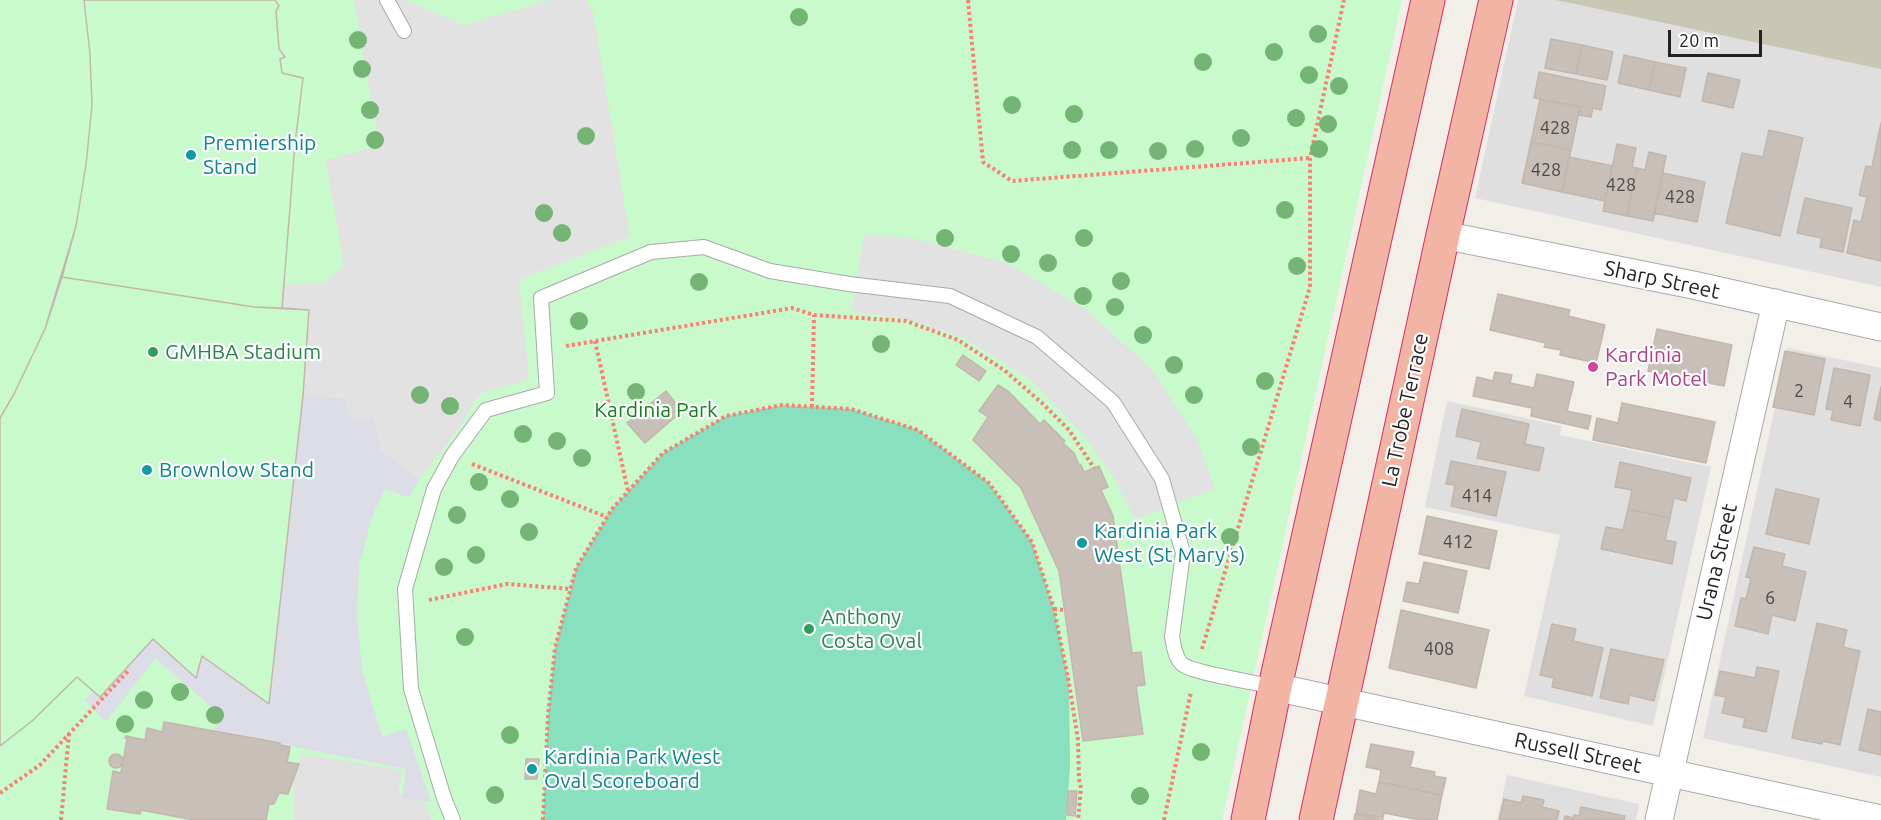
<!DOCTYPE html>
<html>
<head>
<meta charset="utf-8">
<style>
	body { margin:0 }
	#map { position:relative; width:1881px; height:820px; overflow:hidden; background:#f2efe9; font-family:Ubuntu,sans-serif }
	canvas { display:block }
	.scale { position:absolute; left:1668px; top:30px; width:94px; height:27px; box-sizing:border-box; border:3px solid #222; border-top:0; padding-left:8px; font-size:18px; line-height:21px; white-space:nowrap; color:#222; -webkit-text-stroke:4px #fff; paint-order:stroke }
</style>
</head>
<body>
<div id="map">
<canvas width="1881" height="820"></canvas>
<div class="scale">20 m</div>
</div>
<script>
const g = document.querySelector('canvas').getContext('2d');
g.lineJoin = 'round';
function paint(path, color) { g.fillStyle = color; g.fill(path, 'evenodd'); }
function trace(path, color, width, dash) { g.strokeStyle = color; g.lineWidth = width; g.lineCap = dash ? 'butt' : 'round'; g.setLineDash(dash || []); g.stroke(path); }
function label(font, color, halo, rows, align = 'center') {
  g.font = font + ' Ubuntu,sans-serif'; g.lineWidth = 4.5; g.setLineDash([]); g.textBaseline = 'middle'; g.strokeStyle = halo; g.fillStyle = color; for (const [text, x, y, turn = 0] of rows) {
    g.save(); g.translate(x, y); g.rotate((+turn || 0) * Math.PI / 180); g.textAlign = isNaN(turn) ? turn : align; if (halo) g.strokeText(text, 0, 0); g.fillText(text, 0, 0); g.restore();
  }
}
paint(new Path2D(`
	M 1518,0 L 1881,0 L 1881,287 L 1475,198 Z
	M 1788,348 L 1881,368 L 1881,777 L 1703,738 Z
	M 1447,401 L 1562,426 L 1560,435 L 1711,467 L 1653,726 L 1524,696 L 1560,535 L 1425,507 Z
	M 1507,775 L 1639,804 L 1636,820 L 1497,820 Z`), '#e0dfdf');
paint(new Path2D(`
	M 1556,0 L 1881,0 L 1881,69 Z`), '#c7c7b4');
paint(new Path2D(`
	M 0,0 L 1402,0 L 1222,820 L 0,820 Z`), '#c8facc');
paint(new Path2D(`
	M 782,405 L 851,409 L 918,430 L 989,483 L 1032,542 L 1054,609 L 1069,683 L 1070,767 L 1066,820 L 543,820 L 548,715 L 555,648 L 576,568 L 612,509 L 663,453 L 726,416 Z`), '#88e0be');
paint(new Path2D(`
	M 354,0 L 405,0 L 463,25 L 551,0 L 587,0 L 593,12 L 630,237 L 537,272 L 519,281 L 529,380 L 481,392 L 456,432 L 418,481 L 417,477 L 381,451 L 351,420 L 345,399 L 303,395 L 309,310 L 282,308 L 283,285 L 325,283 L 344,266 L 326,160 L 379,146 Z
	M 864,235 L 908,237 L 1007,263 L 1087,310 L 1153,371 L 1197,439 L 1215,489 L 1135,519 L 1114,478 L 1084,436 L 1030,379 L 964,338 L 905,319 L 852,311 Z
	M 302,754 L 402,770 L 398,794 L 426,803 L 431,820 L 294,820 L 294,781 Z`), '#e2e2e2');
paint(new Path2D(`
	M 303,395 L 345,399 L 351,420 L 374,418 L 381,451 L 417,477 L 418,481 L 410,496 L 407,497 L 385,489 L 373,514 L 359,566 L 357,614 L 362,670 L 382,737 L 406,729 L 431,802 L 402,798 L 406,769 L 214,731 L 220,714 L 155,658 L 106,722 L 85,701 L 93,691 L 100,697 L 153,639 L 195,678 L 202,656 L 269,703 Z`), '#dddde8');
const building = new Path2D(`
	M 84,0 L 275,0 L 279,6 L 276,11 L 279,49 L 285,57 L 280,59 L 282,73 L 303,78 L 295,144 L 282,308 L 309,310 L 303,395 L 269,704 L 202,656 L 196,678 L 153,639 L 100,697 L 77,677 L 32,721 L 0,746 L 0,418 L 14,394 L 45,329 L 76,226 L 86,165 L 92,105 L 90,54 Z
	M 84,0 L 275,0 L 279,6 L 276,11 L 279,49 L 285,57 L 280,59 L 282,73 L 303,78 L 295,144 L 282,308 L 254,307 L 62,277 L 76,226 L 86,165 L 92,105 L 90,54 Z
	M 1551,39 L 1582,45 L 1576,74 L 1545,68 Z
	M 1582,45 L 1613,52 L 1607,80 L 1576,74 Z
	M 1624,55 L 1655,62 L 1649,90 L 1618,83 Z
	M 1655,62 L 1686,68 L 1680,97 L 1649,90 Z
	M 1539,72 L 1606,86 L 1601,110 L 1593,108 L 1591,117 L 1579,115 L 1580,107 L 1534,98 Z
	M 1708,73 L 1740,80 L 1733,108 L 1702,101 Z
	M 1540,99 L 1580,107 L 1571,150 L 1531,142 Z
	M 1881,123 L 1881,261 L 1847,253 L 1854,220 L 1861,222 L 1867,197 L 1859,195 L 1866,166 L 1872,167 Z
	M 1769,130 L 1803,138 L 1780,236 L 1726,223 L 1742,153 L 1763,157 Z
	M 1531,142 L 1571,150 L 1562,192 L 1522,183 Z
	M 1617,144 L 1636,148 L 1632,167 L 1637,168 L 1627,216 L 1603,211 Z
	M 1649,152 L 1666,156 L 1653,221 L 1627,216 L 1637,168 L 1645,170 Z
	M 1569,157 L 1613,166 L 1605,201 L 1562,192 Z
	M 1663,173 L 1705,182 L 1697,222 L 1654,213 Z
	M 1805,198 L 1852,208 L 1843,252 L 1820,247 L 1822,238 L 1797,233 Z
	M 62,277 L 254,307 L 309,310 L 303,395 L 269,704 L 202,656 L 196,678 L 153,639 L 100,697 L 77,677 L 32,721 L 0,746 L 0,418 L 14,394 L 45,329 Z
	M 1498,294 L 1570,310 L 1568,316 L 1605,325 L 1596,363 L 1560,355 L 1561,350 L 1544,347 L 1546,343 L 1490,330 Z
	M 1657,329 L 1732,345 L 1724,386 L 1648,371 Z
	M 1785,351 L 1825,359 L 1814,415 L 1773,407 Z
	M 963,355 L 986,371 L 979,381 L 956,365 Z
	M 1834,368 L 1870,375 L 1860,426 L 1831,420 L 1833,410 L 1826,409 Z
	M 1495,372 L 1512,375 L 1510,383 L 1534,388 L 1537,374 L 1574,382 L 1567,411 L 1591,416 L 1588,429 L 1531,416 L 1532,408 L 1473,396 L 1477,377 L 1493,381 Z
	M 998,385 L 1009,392 L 1040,424 L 1044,420 L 1065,441 L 1063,443 L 1074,453 L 1079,465 L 1081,465 L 1084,472 L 1099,466 L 1108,487 L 1101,490 L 1113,516 L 1132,653 L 1141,652 L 1145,685 L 1136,686 L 1143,734 L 1083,741 L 1059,571 L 1021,488 L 973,440 L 988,417 L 979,411 Z
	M 1881,387 L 1881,421 L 1874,419 Z
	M 666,391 L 682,411 L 645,443 L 627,423 Z
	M 1622,403 L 1715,422 L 1706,463 L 1593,440 L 1597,418 L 1618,423 Z
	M 1462,409 L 1529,424 L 1525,444 L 1544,448 L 1539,471 L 1477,458 L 1481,442 L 1456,436 Z
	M 1451,461 L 1506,472 L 1496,516 L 1451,506 L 1455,485 L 1446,484 Z
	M 1620,462 L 1691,478 L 1686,501 L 1674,498 L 1670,518 L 1628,509 L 1632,490 L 1615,487 Z
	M 1776,489 L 1819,499 L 1809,544 L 1766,534 Z
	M 1628,509 L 1670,518 L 1665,540 L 1676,542 L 1672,564 L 1601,549 L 1606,527 L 1623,530 Z
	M 1427,516 L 1497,531 L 1489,569 L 1419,554 Z
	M 1754,547 L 1785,554 L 1782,566 L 1806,572 L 1795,621 L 1772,615 L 1768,634 L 1735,626 L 1741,598 L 1746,599 L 1751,578 L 1746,577 Z
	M 1424,562 L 1467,571 L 1458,613 L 1403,601 L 1407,582 L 1419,584 Z
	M 1401,610 L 1489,630 L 1476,688 L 1389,668 Z
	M 1817,623 L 1847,630 L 1843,647 L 1860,651 L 1840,745 L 1823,741 L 1822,744 L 1792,738 Z
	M 1552,624 L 1576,629 L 1573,641 L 1603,648 L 1592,696 L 1552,687 L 1554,678 L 1540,675 Z
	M 1611,649 L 1664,660 L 1654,701 L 1630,695 L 1628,704 L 1600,698 Z
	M 1757,667 L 1779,671 L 1766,732 L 1743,727 L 1745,718 L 1722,713 L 1726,697 L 1715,695 L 1720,671 L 1755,678 Z
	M 1868,709 L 1881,712 L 1881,755 L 1859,750 Z
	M 164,722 L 280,743 L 280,745 L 290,747 L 287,762 L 299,764 L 288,794 L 279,793 L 274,804 L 269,804 L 266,820 L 194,820 L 141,810 L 140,814 L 107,809 L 113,771 L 121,773 L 127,739 L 125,738 L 126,736 L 145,740 L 147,728 L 162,732 Z
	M 1371,744 L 1414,752 L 1410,767 L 1435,772 L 1434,776 L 1446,778 L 1442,795 L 1379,782 L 1381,770 L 1366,767 Z
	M109 761a7 7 0 1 1 14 0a7 7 0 1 1-14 0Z
	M 526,759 L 539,759 L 537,779 L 525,779 Z
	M 1379,782 L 1442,795 L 1437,820 L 1420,820 L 1384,813 L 1383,818 L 1356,813 L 1360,790 L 1376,794 Z
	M 1068,791 L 1077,791 L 1075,816 L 1067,815 Z
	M 1523,796 L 1544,800 L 1542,807 L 1559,811 L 1557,820 L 1499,820 L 1504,799 L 1521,803 Z
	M 1581,807 L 1625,816 L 1624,820 L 1564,820 L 1565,816 L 1573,818 L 1574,815 L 1579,816 Z
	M 1355,814 L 1383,820 L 1354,820 Z`);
paint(building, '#c7bfb8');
trace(building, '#c4b6ab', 1.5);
const service = new Path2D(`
	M 387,0 L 404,31
	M 453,820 L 444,798 L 411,689 L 405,589 L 434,489 L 452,456 L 486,410 L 547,393 L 541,298 L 651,252 L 704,247 L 770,271 L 849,284 L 950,296 L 1037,337 L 1113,402 L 1162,479 L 1183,553 L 1172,637 C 1174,646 1175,658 1182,664 C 1192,673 1259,683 1275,687`);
const minor = new Path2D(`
	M 1443,235 L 1693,285 L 1881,327
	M 1275,687 L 1881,819
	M 1659,820 L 1776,303`);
const trunk = new Path2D(`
	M 1248,820 L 1275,687 L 1428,0
	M 1316,820 L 1443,235 L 1496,0`);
trace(service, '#a9a9a9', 16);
trace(minor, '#a9a9a9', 29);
trace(trunk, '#dc2a67', 35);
trace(new Path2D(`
	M 968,0 L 983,162 L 1012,181 L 1310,158
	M 595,341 L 628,491
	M 566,346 L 792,308 L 814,315 L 906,321 L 958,340 L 1004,370 L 1042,403 L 1069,430 L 1094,468
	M 812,407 L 814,315
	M 472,464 L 607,517
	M 429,600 L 507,584 L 571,589
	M 1054,609 L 1064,610
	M 1202,649 L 1310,287 L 1310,158 L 1344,0
	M 0,793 L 40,765 L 129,670
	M 61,820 L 69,734
	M 543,820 L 548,715 L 555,648 L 576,568 L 612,509 L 663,453 L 726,416 L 782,405 L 851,409 L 918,430 L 989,483 L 1032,542 L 1054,609 L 1069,683 L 1078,740 L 1079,779 L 1081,788 L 1078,820
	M 1164,820 L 1191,692`), '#fa8072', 4, [3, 3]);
trace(service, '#fff', 14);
trace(minor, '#fff', 27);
trace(trunk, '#f2b4a3', 33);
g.fillStyle = '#74b475';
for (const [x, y] of [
	[799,17],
	[1318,34],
	[358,40],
	[1274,52],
	[1203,62],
	[362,69],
	[1309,75],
	[1339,86],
	[1012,105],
	[370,110],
	[1074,114],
	[1296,118],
	[1328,124],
	[586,136],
	[1241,138],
	[375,140],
	[1195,149],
	[1319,149],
	[1072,150],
	[1109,150],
	[1158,151],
	[1285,210],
	[544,213],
	[562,233],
	[945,238],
	[1084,238],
	[1011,254],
	[1048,263],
	[1297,266],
	[1121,281],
	[699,282],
	[1083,296],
	[1115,307],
	[579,321],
	[1143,335],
	[881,344],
	[1174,365],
	[1265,381],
	[636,392],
	[420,395],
	[1194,395],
	[450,406],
	[523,434],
	[557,441],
	[1251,447],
	[582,458],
	[479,482],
	[510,499],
	[457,515],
	[529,532],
	[1230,537],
	[476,555],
	[444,567],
	[465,637],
	[180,692],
	[144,700],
	[215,715],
	[125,724],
	[510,735],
	[1201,752],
	[495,795],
	[1140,796]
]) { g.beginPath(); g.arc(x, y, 9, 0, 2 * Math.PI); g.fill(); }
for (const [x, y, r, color] of [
	[191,155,6,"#0f9aa8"],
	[153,352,6,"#2e9e5b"],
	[1593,367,6,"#d1479c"],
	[147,470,6,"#0f9aa8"],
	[1082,543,6,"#0f9aa8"],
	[809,629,6,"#2e9e5b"],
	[532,769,6,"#0f9aa8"]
]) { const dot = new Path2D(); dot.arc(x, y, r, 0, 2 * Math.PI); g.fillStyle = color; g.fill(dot); trace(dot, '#fff', 2); }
label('18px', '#4b4948', null, [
	["428",1555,128],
	["428",1546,170],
	["428",1621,185],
	["428",1680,197],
	["2",1799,391],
	["4",1848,402],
	["414",1477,496],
	["412",1458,542],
	["6",1770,598],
	["408",1439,649]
]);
label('21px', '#0d838f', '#fff', [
	["Premiership",203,143],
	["Stand",203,167],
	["Brownlow Stand",159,470],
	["Kardinia Park",1094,531],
	["West (St Mary's)",1094,555],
	["Kardinia Park West",544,757],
	["Oval Scoreboard",544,781]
], 'left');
label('21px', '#222', '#fff', [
	["Sharp Street",1662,280,12],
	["La Trobe Terrace",1405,410,-78],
	["Urana Street",1717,562,-77],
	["Russell Street",1578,753,12]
]);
label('21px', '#27864d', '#fff', [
	["GMHBA Stadium",165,352],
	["Anthony",821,617],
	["Costa Oval",821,641]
], 'left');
label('21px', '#b23c85', '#fff', [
	["Kardinia",1605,355],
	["Park Motel",1605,379]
], 'left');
label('21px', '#0c8416', '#fff', [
	["Kardinia Park",656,410]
]);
</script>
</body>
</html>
